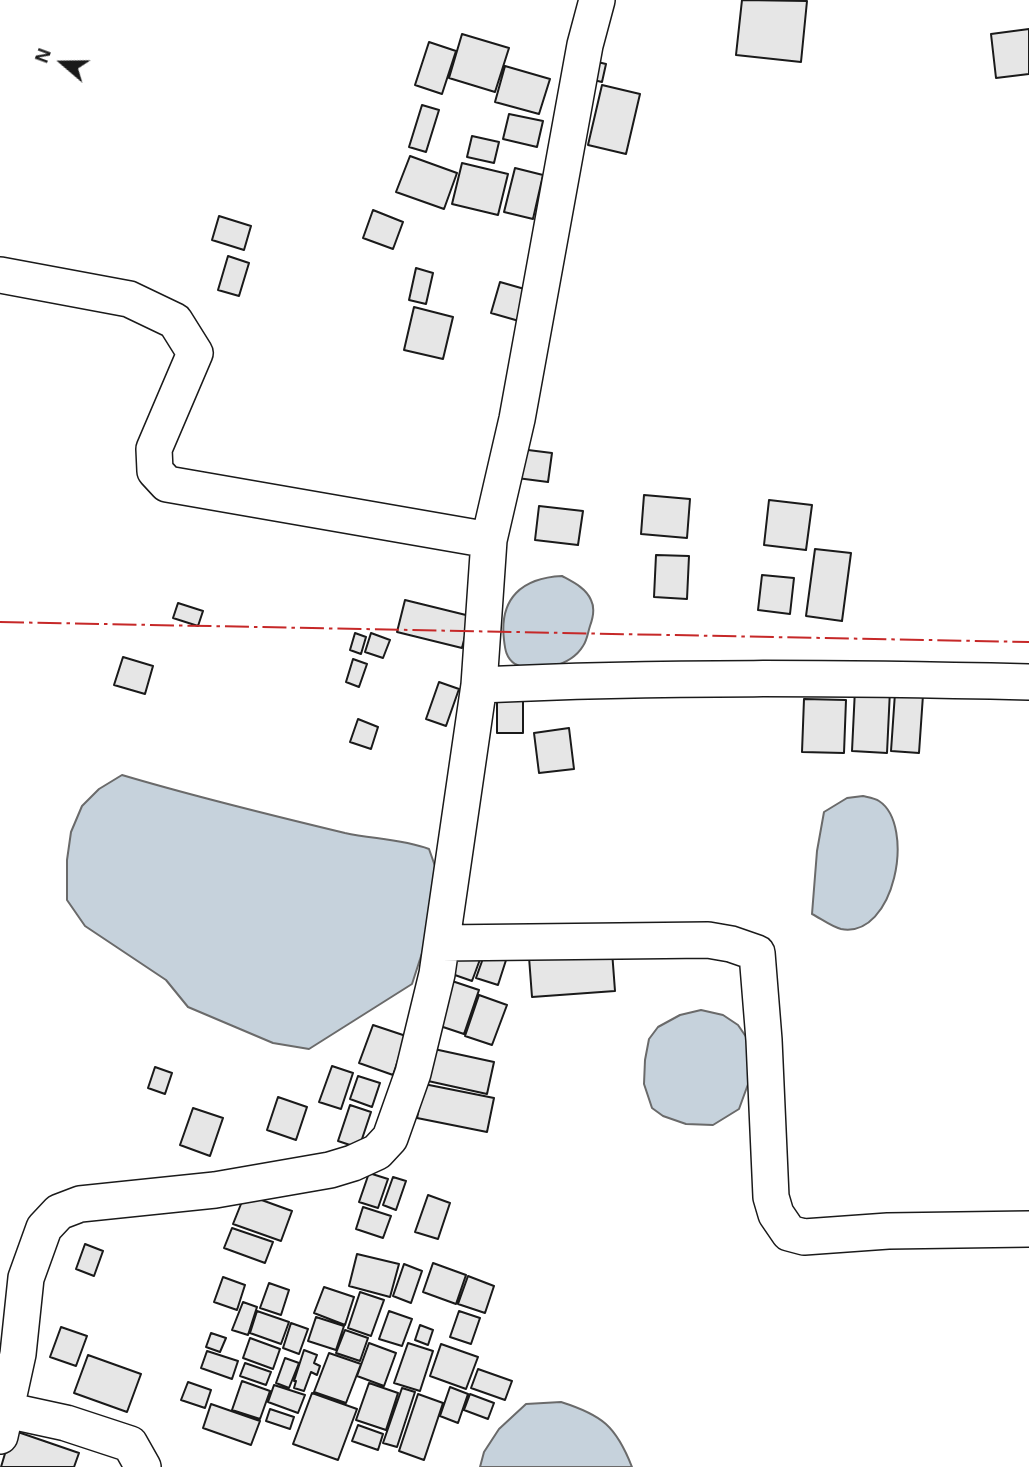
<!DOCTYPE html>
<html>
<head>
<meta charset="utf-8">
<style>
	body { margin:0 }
	#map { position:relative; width:1029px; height:1467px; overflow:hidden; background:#fff; font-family:Helvetica,sans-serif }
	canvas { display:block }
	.north { position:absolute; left:28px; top:28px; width:70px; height:70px; -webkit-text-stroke:5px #fff; paint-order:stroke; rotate:290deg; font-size:19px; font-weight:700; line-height:28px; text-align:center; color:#1a1a1a }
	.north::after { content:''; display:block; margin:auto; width:24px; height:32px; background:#1a1a1a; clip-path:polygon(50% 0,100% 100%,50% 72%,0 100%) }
</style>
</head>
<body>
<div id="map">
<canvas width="1029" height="1467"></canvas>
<div class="north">N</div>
</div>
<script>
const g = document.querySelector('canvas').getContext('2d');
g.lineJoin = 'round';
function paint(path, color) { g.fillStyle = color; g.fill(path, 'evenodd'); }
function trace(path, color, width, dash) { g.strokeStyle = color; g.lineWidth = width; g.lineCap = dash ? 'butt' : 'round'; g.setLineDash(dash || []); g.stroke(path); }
const water = new Path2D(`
	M 562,576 C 573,582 586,588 591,600 C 595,608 593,618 590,626 C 588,632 587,641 583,646 C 571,666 535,675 515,664 C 506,658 505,649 504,640 C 499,598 522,578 562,576 Z
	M 122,775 C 196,797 270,815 345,833 C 373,839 402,839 429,849 L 435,866 L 424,947 L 412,984 L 309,1049 L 273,1043 L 188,1007 L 166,980 L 85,926 L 67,900 L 67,860 L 71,832 L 82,806 L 99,789 Z
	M 863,796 C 867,797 875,798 879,801 C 916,825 895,939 841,929 C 832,927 820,918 812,914 L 817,851 L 824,812 L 847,798 Z
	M 701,1010 L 723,1015 L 738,1025 L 751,1044 L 755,1065 L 739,1109 L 713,1125 L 686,1124 L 663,1116 L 652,1108 L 644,1084 L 645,1060 L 649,1039 L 658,1027 L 680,1015 Z
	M 561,1402 C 602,1415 616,1426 632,1467 L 480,1467 L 484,1452 L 499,1429 L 526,1404 Z`);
paint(water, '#c6d2dc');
trace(water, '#6a6a6a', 2);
const building = new Path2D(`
	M 742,0 L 807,1 L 801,62 L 736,55 Z
	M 1029,29 L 1029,74 L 996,78 L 991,34 Z
	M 462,34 L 509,48 L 495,92 L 449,78 Z
	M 429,42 L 456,51 L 442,94 L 415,85 Z
	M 589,60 L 606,64 L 602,82 L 585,78 Z
	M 505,66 L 550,79 L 539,114 L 495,102 Z
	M 602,85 L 640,94 L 626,154 L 588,145 Z
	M 422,105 L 439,110 L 426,152 L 409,147 Z
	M 509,114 L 543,121 L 537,147 L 503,139 Z
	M 472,136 L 499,142 L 494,163 L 467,157 Z
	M 410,156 L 457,173 L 444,209 L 396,192 Z
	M 462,163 L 508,174 L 498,215 L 452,204 Z
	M 515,168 L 543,175 L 533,219 L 504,212 Z
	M 373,210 L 403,222 L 393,249 L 363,238 Z
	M 219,216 L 251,226 L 244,250 L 212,240 Z
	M 228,256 L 249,263 L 239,296 L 218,290 Z
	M 416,268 L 433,273 L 426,304 L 409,300 Z
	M 500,282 L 528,290 L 519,321 L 491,313 Z
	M 414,307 L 453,317 L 443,359 L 404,350 Z
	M 520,449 L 552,453 L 548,482 L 517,478 Z
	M 644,495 L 690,499 L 687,538 L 641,534 Z
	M 769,500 L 812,505 L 806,550 L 764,545 Z
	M 539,506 L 583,511 L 578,545 L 535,540 Z
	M 815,549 L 851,553 L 842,621 L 806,616 Z
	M 656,555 L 689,556 L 687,599 L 654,597 Z
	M 762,575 L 794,578 L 790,614 L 758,610 Z
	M 405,600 L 470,616 L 462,648 L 397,632 Z
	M 178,603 L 203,611 L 198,626 L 173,618 Z
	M 355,633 L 366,637 L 361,654 L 350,650 Z
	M 371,633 L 390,640 L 383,658 L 365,652 Z
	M 123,657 L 153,666 L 145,694 L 114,685 Z
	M 353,659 L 367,664 L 359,687 L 346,682 Z
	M 439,682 L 459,689 L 446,726 L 426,719 Z
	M 855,689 L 890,690 L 887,753 L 852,751 Z
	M 895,693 L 923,695 L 919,753 L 891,751 Z
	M 804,699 L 846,700 L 844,753 L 802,752 Z
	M 497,700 L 523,700 L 523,733 L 497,733 Z
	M 358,719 L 378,727 L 371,749 L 350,742 Z
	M 569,728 L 574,769 L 539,773 L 534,733 Z
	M 461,947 L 482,954 L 472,981 L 452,974 Z
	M 486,950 L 507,957 L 498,985 L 476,978 Z
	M 612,951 L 615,991 L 532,997 L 529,957 Z
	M 452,981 L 479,990 L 464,1034 L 437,1025 Z
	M 479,995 L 507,1005 L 492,1045 L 465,1036 Z
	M 373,1025 L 406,1036 L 393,1075 L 359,1063 Z
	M 434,1049 L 494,1062 L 487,1094 L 428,1081 Z
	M 332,1066 L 353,1073 L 341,1109 L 319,1102 Z
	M 155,1067 L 172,1073 L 165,1094 L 148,1088 Z
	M 358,1076 L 380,1083 L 372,1107 L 350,1099 Z
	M 424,1084 L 494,1098 L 487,1132 L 417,1118 Z
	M 278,1097 L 307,1107 L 296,1140 L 267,1130 Z
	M 350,1105 L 371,1112 L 359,1148 L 338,1141 Z
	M 193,1108 L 223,1118 L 210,1156 L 180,1145 Z
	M 369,1173 L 388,1179 L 378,1208 L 359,1202 Z
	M 393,1177 L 406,1181 L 396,1210 L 383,1205 Z
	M 245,1194 L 292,1211 L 281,1241 L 233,1224 Z
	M 428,1195 L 450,1203 L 438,1239 L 415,1232 Z
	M 363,1207 L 391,1216 L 383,1238 L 356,1229 Z
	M 232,1228 L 273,1242 L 265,1263 L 224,1248 Z
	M 85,1244 L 103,1251 L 94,1276 L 76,1269 Z
	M 357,1254 L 399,1264 L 390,1297 L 349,1286 Z
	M 433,1263 L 466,1275 L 456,1304 L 423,1292 Z
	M 404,1264 L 422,1271 L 411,1303 L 393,1296 Z
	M 468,1276 L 494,1286 L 485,1313 L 458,1304 Z
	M 223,1277 L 245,1285 L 237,1310 L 214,1302 Z
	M 269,1283 L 289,1290 L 281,1315 L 260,1308 Z
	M 324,1287 L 354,1297 L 345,1325 L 314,1313 Z
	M 360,1292 L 384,1300 L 371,1336 L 348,1328 Z
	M 243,1302 L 257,1307 L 248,1335 L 232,1330 Z
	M 257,1311 L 289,1322 L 281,1344 L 250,1333 Z
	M 389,1311 L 412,1319 L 402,1346 L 379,1339 Z
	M 459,1311 L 480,1318 L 471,1344 L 450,1337 Z
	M 316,1317 L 344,1326 L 336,1350 L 308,1341 Z
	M 291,1323 L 308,1329 L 299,1354 L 283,1348 Z
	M 420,1325 L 433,1330 L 428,1345 L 415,1340 Z
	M 61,1327 L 87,1336 L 76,1366 L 50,1357 Z
	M 345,1330 L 368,1338 L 360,1361 L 336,1353 Z
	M 211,1333 L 226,1338 L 220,1352 L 206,1347 Z
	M 250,1338 L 280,1349 L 273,1369 L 243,1358 Z
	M 369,1343 L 396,1353 L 384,1386 L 357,1376 Z
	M 408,1343 L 433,1351 L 420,1391 L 394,1383 Z
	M 441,1344 L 478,1357 L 466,1389 L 430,1376 Z
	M 304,1350 L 317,1355 L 314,1363 L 320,1366 L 317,1375 L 311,1372 L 304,1391 L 294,1388 L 296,1381 L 294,1381 Z
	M 207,1351 L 238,1361 L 232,1379 L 201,1368 Z
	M 329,1353 L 361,1364 L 346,1403 L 314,1392 Z
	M 88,1355 L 141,1374 L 127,1412 L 74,1393 Z
	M 285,1358 L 299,1363 L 289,1388 L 276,1383 Z
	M 245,1363 L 271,1372 L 266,1385 L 240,1376 Z
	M 478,1369 L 512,1381 L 505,1400 L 471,1388 Z
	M 242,1381 L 270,1391 L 260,1419 L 232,1410 Z
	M 188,1382 L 211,1390 L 205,1408 L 181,1400 Z
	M 369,1383 L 398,1393 L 386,1430 L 356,1420 Z
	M 274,1385 L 305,1395 L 298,1413 L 268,1402 Z
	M 450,1387 L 468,1394 L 458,1423 L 440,1416 Z
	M 402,1388 L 415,1392 L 397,1447 L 383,1443 Z
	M 312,1393 L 357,1409 L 338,1460 L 293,1444 Z
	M 418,1394 L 443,1403 L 424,1460 L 399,1451 Z
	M 470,1394 L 494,1403 L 488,1419 L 464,1410 Z
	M 211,1404 L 260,1421 L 251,1445 L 203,1428 Z
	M 270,1409 L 294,1417 L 290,1429 L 266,1421 Z
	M 358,1425 L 383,1434 L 378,1450 L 352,1441 Z
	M 12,1430 L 79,1453 L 74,1467 L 1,1467 Z`);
paint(building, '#e6e6e6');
trace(building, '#1a1a1a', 2);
const minor = new Path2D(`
	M 0,275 L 129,299 L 175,321 L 195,353 L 154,449 L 155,471 L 167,484 L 489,540
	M 479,685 C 662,676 845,678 1029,682
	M 442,943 L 708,940 L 731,944 L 757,953 L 764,1040 L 771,1197 L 776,1214 L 789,1233 L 804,1237 L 888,1231 L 1029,1229
	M 6,1410 L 66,1423 L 130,1444 L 143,1467
	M 0,1436 L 18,1354 L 26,1278 L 44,1228 L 59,1212 L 80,1204 L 215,1190 L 330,1170 L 353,1163 L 377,1152 L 390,1138 L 413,1073 L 437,974 L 479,685 L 489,540 L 517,419 L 585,45 L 597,0`);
trace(minor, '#1a1a1a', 38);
trace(minor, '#fff', 35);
trace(new Path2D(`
	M 0,622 L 1029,642`), '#c62828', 2, [24, 5, 3.5, 5]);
</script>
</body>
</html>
